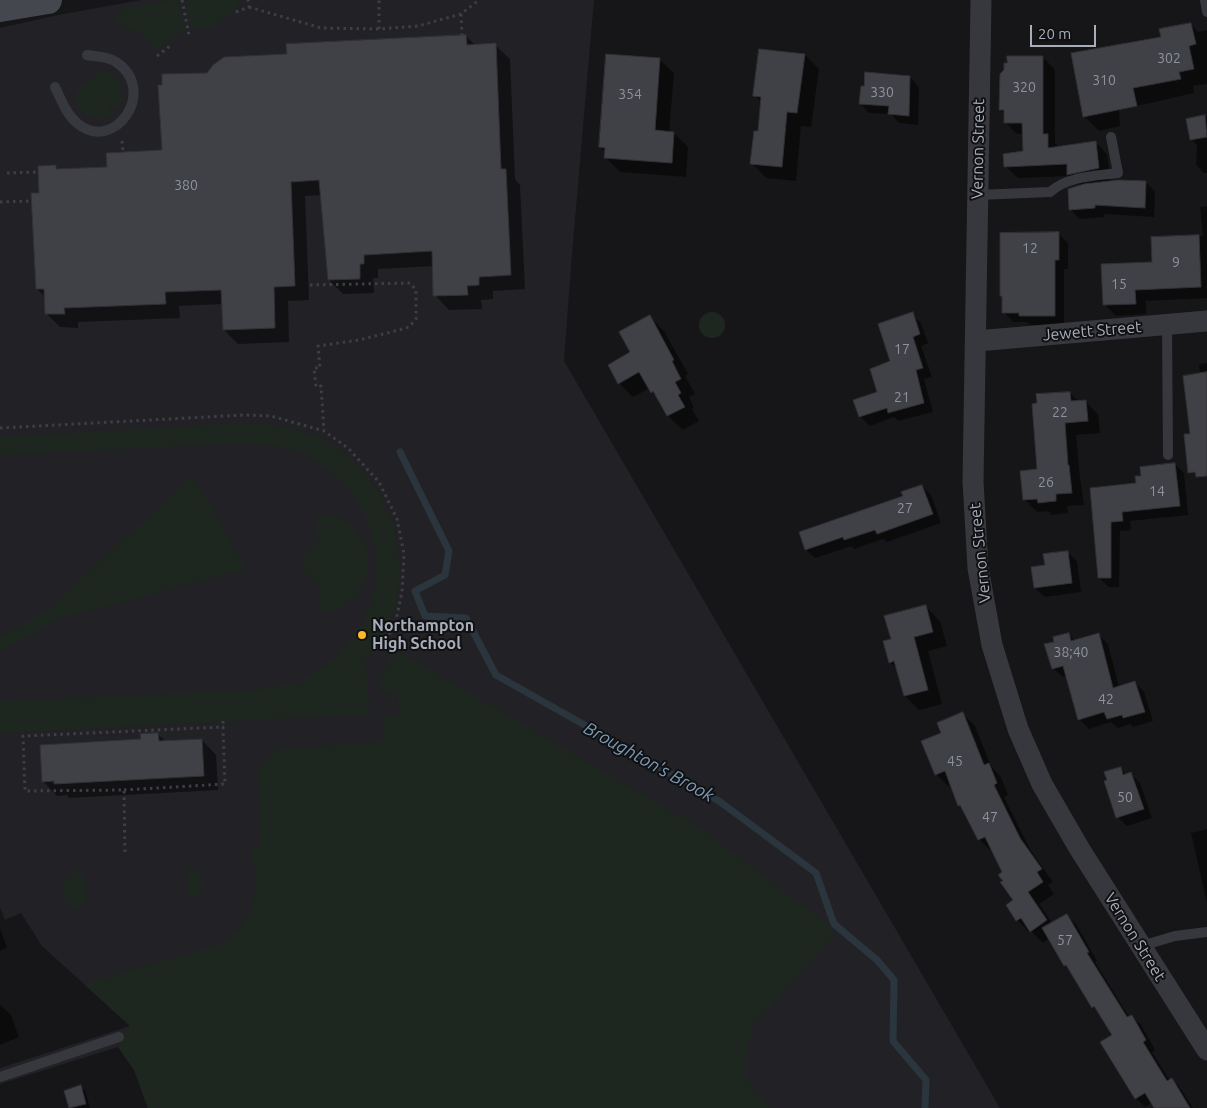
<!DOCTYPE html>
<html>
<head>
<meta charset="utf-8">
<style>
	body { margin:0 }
	#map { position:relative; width:1207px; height:1108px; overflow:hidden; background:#161618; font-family:Ubuntu,sans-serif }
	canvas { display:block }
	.scale { position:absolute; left:1030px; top:25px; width:66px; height:22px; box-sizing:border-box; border:2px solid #a7adb9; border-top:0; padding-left:6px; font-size:15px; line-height:18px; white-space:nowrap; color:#a7adb9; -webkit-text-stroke:4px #111113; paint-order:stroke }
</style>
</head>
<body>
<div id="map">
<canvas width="1207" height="1108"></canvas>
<div class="scale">20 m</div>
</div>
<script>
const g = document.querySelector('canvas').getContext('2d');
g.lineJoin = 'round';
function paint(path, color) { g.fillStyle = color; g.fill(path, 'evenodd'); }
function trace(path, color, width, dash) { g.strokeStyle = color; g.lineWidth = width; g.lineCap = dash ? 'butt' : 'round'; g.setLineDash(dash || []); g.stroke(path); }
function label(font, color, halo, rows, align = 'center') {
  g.font = font + ' Ubuntu,sans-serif'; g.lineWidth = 4; g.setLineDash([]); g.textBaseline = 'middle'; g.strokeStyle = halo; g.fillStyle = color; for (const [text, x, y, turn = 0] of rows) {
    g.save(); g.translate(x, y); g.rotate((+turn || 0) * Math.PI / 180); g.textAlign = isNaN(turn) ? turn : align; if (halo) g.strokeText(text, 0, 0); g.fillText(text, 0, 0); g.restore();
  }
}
paint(new Path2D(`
	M 141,0 L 594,0 L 571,266 L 564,361 L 1000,1108 L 148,1108 L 134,1070 L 118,1047 L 0,1084 L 0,1068 L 130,1026 L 42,946 L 21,913 L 5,920 L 0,908 L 0,28 L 58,15 Z`), '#222226');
paint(new Path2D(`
	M 171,0 L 177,1 L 179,3 L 185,29 C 182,35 165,43 158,48 L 155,48 C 149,42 144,36 137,32 C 129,27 120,27 116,19 L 117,14 L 124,9 Z
	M 186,0 L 239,0 C 237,19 192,45 187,16 C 186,10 184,5 186,0 Z
	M 102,71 C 121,73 128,95 118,110 L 113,105 L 109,106 L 109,110 L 113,114 L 112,115 C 94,125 75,113 75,93 C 78,87 95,76 102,71 Z
	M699 325a13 13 0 1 1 26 0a13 13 0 1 1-26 0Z
	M 250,423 L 283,426 L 312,435 L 338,448 L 361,469 L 380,495 L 393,526 L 400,565 L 398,598 L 388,629 L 365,662 L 370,714 L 0,733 L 0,701 L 258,690 L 299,682 L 337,658 L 363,624 L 375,590 L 377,558 L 368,521 L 354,496 L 337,476 L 311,458 L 284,447 L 247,443 L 0,455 L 0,437 Z
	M 193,475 L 246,569 L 57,619 L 0,652 L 0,637 L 50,608 Z
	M 317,514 C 382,516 386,603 321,614 L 319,585 L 305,573 L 304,556 L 318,543 Z
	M 394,649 L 705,831 L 832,928 L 833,937 L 756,1022 L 746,1049 L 746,1078 L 770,1108 L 148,1108 L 134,1070 L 118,1047 L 130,1026 L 84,984 L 212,947 C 254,930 264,890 249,850 L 261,846 L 258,770 L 274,750 L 384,741 L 382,716 L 399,714 L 397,694 L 381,694 L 380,680 Z
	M 189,867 C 203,870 206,881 200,893 L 192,899 L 189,895 L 186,869 Z
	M 76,873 L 82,873 L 84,875 L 87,904 C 66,919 49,880 76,873 Z`), '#1e271f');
paint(new Path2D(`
	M 1191,24 L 1198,32 L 1207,30 L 1207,84 L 1193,86 L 1194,93 L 1119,110 L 1120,126 L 1099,131 L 1084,116 L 1162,38 Z
	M 466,36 L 476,46 L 495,45 L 510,59 L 515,179 L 520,185 L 525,289 L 493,291 L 493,299 L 481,300 L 482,309 L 449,310 L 435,295 L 434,266 L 378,269 L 378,278 L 373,278 L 374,293 L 343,294 L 329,280 L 322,195 L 305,196 L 309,300 L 288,301 L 289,342 L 238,344 L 224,330 L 223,304 L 179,306 L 180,318 L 78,322 L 78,328 L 60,327 L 46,313 L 45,297 L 37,289 L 41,194 L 56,167 L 59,170 L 108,168 L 163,151 L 207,74 L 288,55 Z
	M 760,51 L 805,55 L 819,69 L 811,127 L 801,126 L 796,181 L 766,178 L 752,163 L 759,132 L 762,103 L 755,96 Z
	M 1043,57 L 1055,70 L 1055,143 L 1059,147 L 1095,142 L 1107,154 L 1111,182 L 1146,182 L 1155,192 L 1154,217 L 1104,214 L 1104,217 L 1080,219 L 1071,210 L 1081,186 L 1071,176 L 1018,178 L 1005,166 L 1024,152 L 1023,134 L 1017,134 L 1005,122 L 1005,115 L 1000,110 Z
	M 659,59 L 674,73 L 669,133 L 674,133 L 688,147 L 686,177 L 620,172 L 606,158 L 606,153 L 600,147 Z
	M 910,77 L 919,87 L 918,125 L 899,123 L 891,114 L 869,113 L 860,103 Z
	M 1207,116 L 1207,173 L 1204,173 L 1196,165 L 1197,145 L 1191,139 L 1188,120 Z
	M 1207,206 L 1207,298 L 1146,301 L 1146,314 L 1116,316 L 1104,304 L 1153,263 L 1152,238 L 1203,236 L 1200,207 Z
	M 1058,233 L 1068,243 L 1068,269 L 1064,269 L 1064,325 L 1030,325 L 1027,322 L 1013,322 L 1004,312 Z
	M 912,314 L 921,323 L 928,343 L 921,346 L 932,377 L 924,379 L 933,412 L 898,421 L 894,417 L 870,426 L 861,417 L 855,401 L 879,392 Z
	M 650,317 L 664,331 L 688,374 L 685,376 L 695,394 L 689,397 L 694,408 L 692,409 L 699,421 L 683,430 L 668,416 L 659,400 L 650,388 L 633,397 L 619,383 Z
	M 1207,363 L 1207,434 L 1199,364 Z
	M 1070,393 L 1079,402 L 1086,402 L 1098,414 L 1100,433 L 1076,435 L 1080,477 L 1084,505 L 1067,506 L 1068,513 L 1051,515 L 1048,511 L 1037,512 L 1025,500 L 1039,470 Z
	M 1175,464 L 1184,473 L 1188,515 L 1130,521 L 1131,530 L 1120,531 L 1119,587 L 1109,587 L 1099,578 L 1092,489 L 1137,484 L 1142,477 Z
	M 922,486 L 931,495 L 941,523 L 887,542 L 883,539 L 854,549 L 852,546 L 815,558 L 806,550 Z
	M 1067,552 L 1077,561 L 1081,592 L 1045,597 L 1035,588 L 1046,566 Z
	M 925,606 L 940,621 L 947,646 L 928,651 L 942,704 L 919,710 L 905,696 L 898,670 L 890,662 L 892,640 Z
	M 1068,634 L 1075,641 L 1099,635 L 1108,644 L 1119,687 L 1135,682 L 1144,692 L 1153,721 L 1133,727 L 1130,724 L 1118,728 L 1111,722 L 1089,729 L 1079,719 L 1067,676 L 1063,677 L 1053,668 L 1055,643 Z
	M 963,714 L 975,726 L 991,766 L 1001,777 L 1008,795 L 1004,797 L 1031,851 L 1053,882 L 1048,885 L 1054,894 L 1039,904 L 1052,923 L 1066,915 L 1076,924 L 1097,961 L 1095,962 L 1129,1017 L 1131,1016 L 1141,1025 L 1152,1044 L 1155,1050 L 1152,1052 L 1170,1081 L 1172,1079 L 1181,1089 L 1193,1108 L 1156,1108 L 1152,1103 L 1145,1107 L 1136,1098 L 1113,1036 L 1101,1015 L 1093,1007 L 1072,973 L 1065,965 L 1049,938 L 1043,943 L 1031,931 L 1029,932 L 1017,920 L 1007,905 L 1014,901 L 1004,881 L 1004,873 L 993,850 L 991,851 L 979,839 L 964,810 L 959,805 L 951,785 L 948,786 L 936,774 L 943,734 Z
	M 158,734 L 166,742 L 202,740 L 216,755 L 218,790 L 69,798 L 67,795 L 57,796 L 43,781 Z
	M 1120,769 L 1127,775 L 1131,774 L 1140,783 L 1152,818 L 1127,826 L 1117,817 Z
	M 1207,829 L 1207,903 L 1191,833 Z
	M 0,928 L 7,948 L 0,951 Z
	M 0,1005 L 11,1015 L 19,1037 L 0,1045 Z
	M 80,1087 L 85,1091 L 90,1108 L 71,1108 L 65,1092 Z`), '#0007');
trace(new Path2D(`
	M 400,452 L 449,551 L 445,575 L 415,591 L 425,616 L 466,618 L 496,675 L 719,801 L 816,873 L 834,924 L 877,960 L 894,980 L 893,1041 L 926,1080 L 925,1108`), '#2b353d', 7);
const building = new Path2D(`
	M 1191,23 L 1196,44 L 1189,46 L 1194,69 L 1179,72 L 1181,79 L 1133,88 L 1137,106 L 1083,117 L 1071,53 L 1161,37 L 1159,29 Z
	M 466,35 L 467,45 L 496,43 L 501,169 L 506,169 L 511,275 L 479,277 L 479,285 L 467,286 L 468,295 L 433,296 L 432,251 L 364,255 L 364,264 L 360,264 L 360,279 L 328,280 L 319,180 L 291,182 L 295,286 L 274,287 L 275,328 L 223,330 L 221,290 L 165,292 L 166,304 L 64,308 L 65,314 L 45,314 L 44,289 L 36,289 L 31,193 L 39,193 L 38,166 L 56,165 L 56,169 L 107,167 L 106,153 L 162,150 L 158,85 L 162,85 L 162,74 L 207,73 L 213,65 L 224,57 L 287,54 L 286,44 Z
	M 759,49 L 805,54 L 797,113 L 787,112 L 782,167 L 750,164 L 754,131 L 758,131 L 761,97 L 753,96 Z
	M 606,54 L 660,58 L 655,130 L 674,132 L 672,163 L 604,158 L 605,148 L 599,147 Z
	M 1007,56 L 1043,56 L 1043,134 L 1048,134 L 1048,148 L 1096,141 L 1099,168 L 1067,175 L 1067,164 L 1004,167 L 1003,154 L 1023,151 L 1022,123 L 1004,123 L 1004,110 L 999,110 L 1000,74 L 1004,70 L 1004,63 L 1007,63 Z
	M 865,72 L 910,76 L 909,116 L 888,114 L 889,106 L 859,104 L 861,86 L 864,86 Z
	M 1205,115 L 1207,137 L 1190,140 L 1186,119 Z
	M 1119,180 L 1146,181 L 1145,208 L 1095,205 L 1095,208 L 1069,210 L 1068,189 L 1084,184 Z
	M 1059,232 L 1059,260 L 1055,260 L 1055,316 L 1019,316 L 1019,313 L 1002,313 L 1002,296 L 1000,296 L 1000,233 Z
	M 1199,235 L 1201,287 L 1135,290 L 1136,304 L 1103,305 L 1101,264 L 1152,262 L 1151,237 Z
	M 913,312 L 920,334 L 913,337 L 923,368 L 916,370 L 924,403 L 888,413 L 887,408 L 859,417 L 853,400 L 877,392 L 870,369 L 890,361 L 878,324 Z
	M 650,315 L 674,360 L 672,361 L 681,379 L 675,382 L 681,393 L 678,395 L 685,407 L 667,416 L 653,391 L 651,393 L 639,372 L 618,384 L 608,365 L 630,352 L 619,332 Z
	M 1207,372 L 1207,476 L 1196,477 L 1195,472 L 1188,473 L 1184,434 L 1190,434 L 1183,376 Z
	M 1070,392 L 1071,401 L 1086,400 L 1088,421 L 1065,423 L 1068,465 L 1069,465 L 1072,493 L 1056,494 L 1056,501 L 1038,503 L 1037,499 L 1023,500 L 1020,471 L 1037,469 L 1032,404 L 1037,403 L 1036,394 Z
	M 1175,463 L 1180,506 L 1122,512 L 1123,521 L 1111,522 L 1111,578 L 1098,578 L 1090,488 L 1136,483 L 1135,476 L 1141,476 L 1140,467 Z
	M 922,485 L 933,514 L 877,534 L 875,530 L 844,540 L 843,537 L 805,550 L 799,532 L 903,496 L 901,492 Z
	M 1068,551 L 1072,583 L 1034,588 L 1031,567 L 1045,565 L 1043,554 Z
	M 926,605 L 933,632 L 914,637 L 928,690 L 904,696 L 894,661 L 889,663 L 883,641 L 891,639 L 884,616 Z
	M 1069,633 L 1071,641 L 1099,633 L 1113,688 L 1135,681 L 1145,712 L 1123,718 L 1122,715 L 1107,719 L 1104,712 L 1078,720 L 1063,666 L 1052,669 L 1044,644 L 1054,642 L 1053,637 Z
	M 963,712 L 984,765 L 989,763 L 997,783 L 994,785 L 1020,838 L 1042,869 L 1037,872 L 1043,882 L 1028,892 L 1047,920 L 1030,932 L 1021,918 L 1016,921 L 1006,905 L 1013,900 L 1000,882 L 1003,881 L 998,875 L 1002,872 L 985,837 L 978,840 L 960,805 L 958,806 L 945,771 L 935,775 L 921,741 L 941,733 L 937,723 Z
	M 158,733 L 159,741 L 202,739 L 204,776 L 54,784 L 54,781 L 42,782 L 40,745 L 141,739 L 140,734 Z
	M 1121,767 L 1123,775 L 1131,772 L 1144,809 L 1116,818 L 1104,781 L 1107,780 L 1104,772 Z
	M 1067,914 L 1089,952 L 1087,953 L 1127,1017 L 1132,1015 L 1146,1040 L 1143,1042 L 1167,1081 L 1172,1078 L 1190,1108 L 1154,1108 L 1145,1093 L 1135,1099 L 1100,1042 L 1112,1035 L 1094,1006 L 1092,1008 L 1066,965 L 1064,966 L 1042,928 Z
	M 81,1085 L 86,1104 L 69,1108 L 64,1091 Z`);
paint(building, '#404146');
trace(building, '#303035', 1);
trace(new Path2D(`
	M 182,0 L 189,35
	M 249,7 L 321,28 L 379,29 L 418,26 L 461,14 L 479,0
	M 236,12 L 249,7 L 248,0
	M 461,14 L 462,35
	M 379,29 L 379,0
	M 157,56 L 170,46
	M 122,141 L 123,152
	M 7,173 L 38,172
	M 0,202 L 32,201
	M 310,285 L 410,283 L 416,290 L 416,319 L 409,327 L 399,330 L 359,340 L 318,346 L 320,368 L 314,368 L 316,387 L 321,386 L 324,431
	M 0,428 L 244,415 L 271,416 L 324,431 L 348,448 L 379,482 L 397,519 L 404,554 L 402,592 L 395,625 L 380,648
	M 223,721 L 223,727
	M 124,790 L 225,784 L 223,727 L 23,736 L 25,791 L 124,790 L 125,854`), '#3d3f45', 3, [2.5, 4]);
trace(new Path2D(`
	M 1205,0 L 1207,12
	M 55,87 C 61,99 66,114 77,123 C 114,155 159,90 116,62 C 108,56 96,57 87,55
	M 977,195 L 1050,192 C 1068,176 1095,176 1118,173 L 1111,137
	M 1167,324 L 1168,455
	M 1141,946 L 1175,936 L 1207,932
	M 0,1077 L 119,1037`), '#37383e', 10);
trace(new Path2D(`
	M 981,0 L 973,481 L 978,568 L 992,645 L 1018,729 L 1042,784 L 1079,848 L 1207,1050
	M 977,341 L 1207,321`), '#37383e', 21);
trace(new Path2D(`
	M 0,8 L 48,0`), '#45474e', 28);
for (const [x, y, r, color] of [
	[362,635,5,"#feb928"]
]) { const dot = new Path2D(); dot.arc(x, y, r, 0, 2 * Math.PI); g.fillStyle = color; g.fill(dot); trace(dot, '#111113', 2); }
label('14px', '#8d929c', null, [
	["302",1169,58],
	["310",1104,80],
	["320",1024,87],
	["330",882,92],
	["354",630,94],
	["380",186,185],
	["12",1030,248],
	["9",1176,262],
	["15",1119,284],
	["17",902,349],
	["21",902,397],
	["22",1060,412],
	["26",1046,482],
	["14",1157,491],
	["27",905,508],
	["38;40",1071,652],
	["42",1106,699],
	["45",955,761],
	["50",1125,797],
	["47",990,817],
	["57",1065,940]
]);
label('16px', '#a7adb9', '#111113', [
	["Vernon Street",978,149,-89],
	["Jewett Street",1092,331,-5],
	["Vernon Street",980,553,-96],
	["Vernon Street",1135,937,58]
]);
label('bold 16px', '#a7adb9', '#111113', [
	["Northampton",372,626],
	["High School",372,644]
], 'left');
label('italic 18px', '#7c9ab7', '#111113', [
	["Broughton's Brook",649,762,29]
]);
</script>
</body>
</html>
